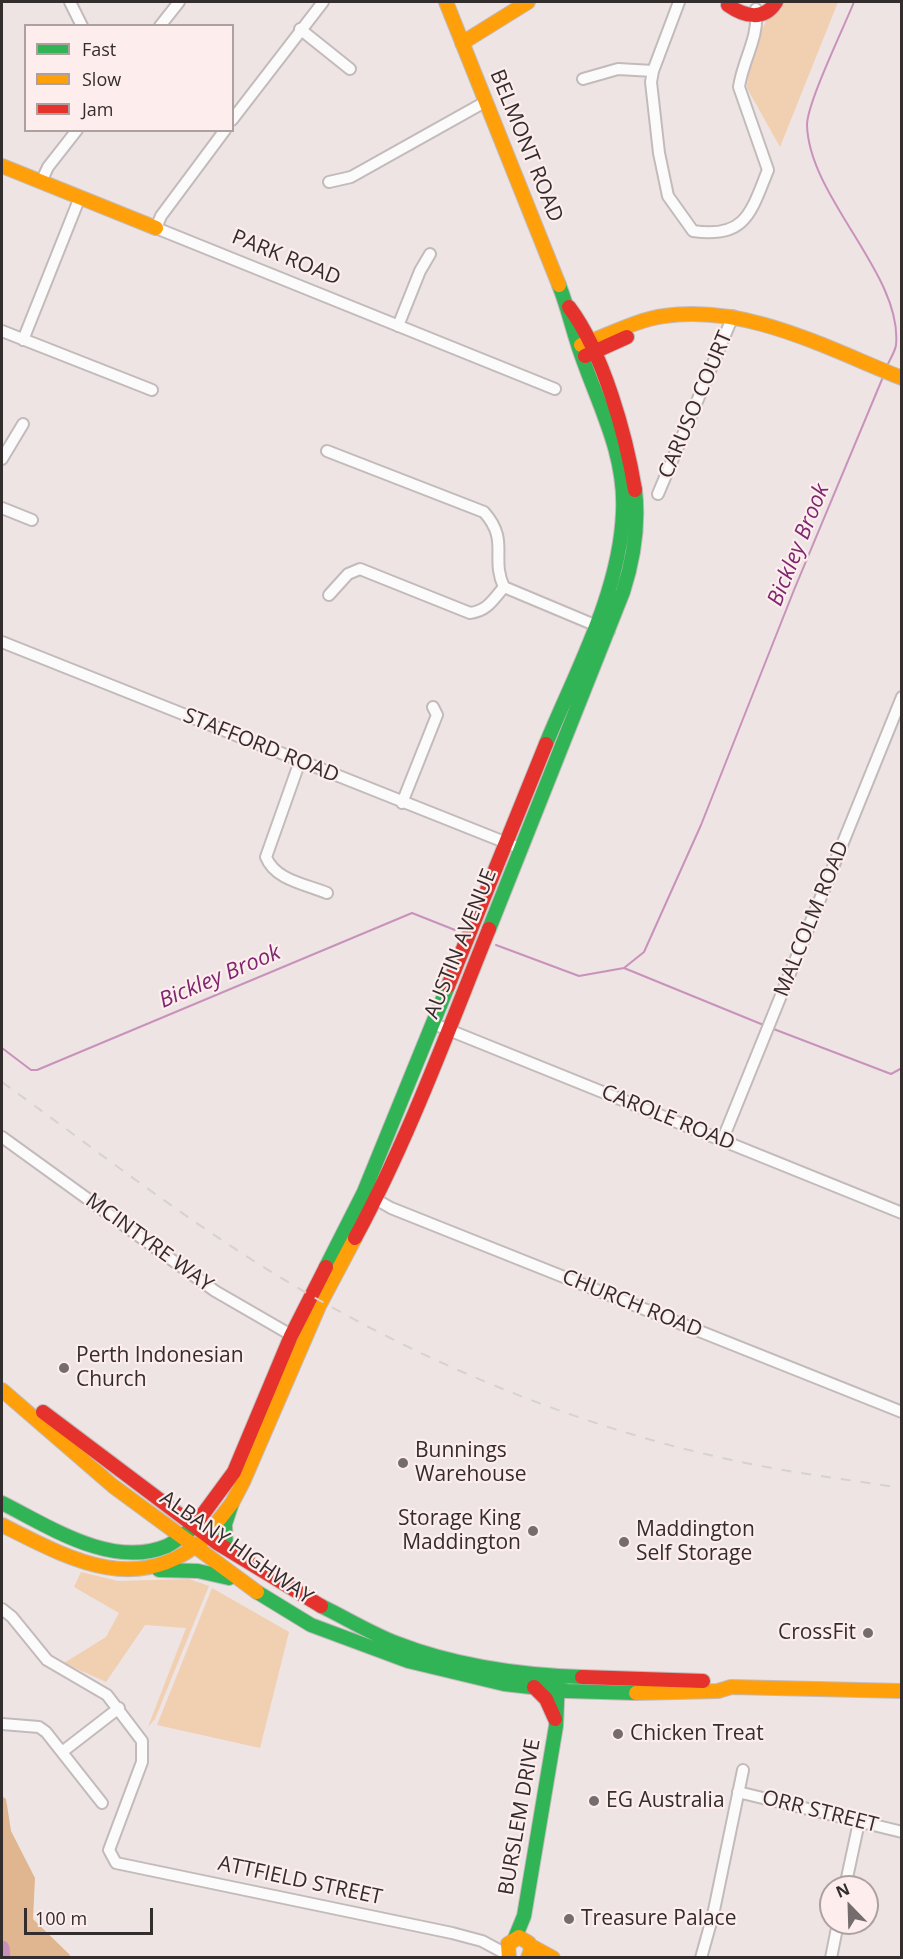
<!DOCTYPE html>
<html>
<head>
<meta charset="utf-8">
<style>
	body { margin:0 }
	#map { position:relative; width:903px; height:1959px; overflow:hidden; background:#eee4e4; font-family:"Open Sans",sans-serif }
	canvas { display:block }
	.frame { position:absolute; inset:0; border:3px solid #342d2d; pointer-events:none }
	.legend { position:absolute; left:24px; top:24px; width:210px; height:108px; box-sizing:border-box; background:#fdeeed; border:2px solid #ada1a0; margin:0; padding:8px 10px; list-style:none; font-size:18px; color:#342d2d }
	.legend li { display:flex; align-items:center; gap:12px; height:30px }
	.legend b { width:30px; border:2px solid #ada1a0 }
	.north { position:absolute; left:819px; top:1875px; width:60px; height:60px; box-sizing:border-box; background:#fdeeed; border:2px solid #ada1a0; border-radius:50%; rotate:337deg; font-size:16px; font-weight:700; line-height:24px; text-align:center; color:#342d2d }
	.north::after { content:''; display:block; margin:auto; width:21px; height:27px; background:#756d6d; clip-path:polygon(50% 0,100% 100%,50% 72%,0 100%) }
	.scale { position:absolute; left:24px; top:1908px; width:129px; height:27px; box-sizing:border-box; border:3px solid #342d2d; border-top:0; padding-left:8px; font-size:18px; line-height:21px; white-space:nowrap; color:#342d2d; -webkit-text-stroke:4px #fdeeed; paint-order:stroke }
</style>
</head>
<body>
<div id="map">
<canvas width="903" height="1959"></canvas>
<div class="frame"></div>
<ul class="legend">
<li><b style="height:8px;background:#30b455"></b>Fast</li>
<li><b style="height:8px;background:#ff9f0a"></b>Slow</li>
<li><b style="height:8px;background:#e5322d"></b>Jam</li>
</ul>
<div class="north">N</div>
<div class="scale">100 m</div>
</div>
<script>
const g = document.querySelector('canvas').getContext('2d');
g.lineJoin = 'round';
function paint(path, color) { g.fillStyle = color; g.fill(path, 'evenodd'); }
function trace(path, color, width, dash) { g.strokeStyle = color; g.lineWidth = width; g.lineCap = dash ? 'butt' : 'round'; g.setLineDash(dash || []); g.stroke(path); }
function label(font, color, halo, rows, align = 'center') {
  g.font = font + ' "Open Sans",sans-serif'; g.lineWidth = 4.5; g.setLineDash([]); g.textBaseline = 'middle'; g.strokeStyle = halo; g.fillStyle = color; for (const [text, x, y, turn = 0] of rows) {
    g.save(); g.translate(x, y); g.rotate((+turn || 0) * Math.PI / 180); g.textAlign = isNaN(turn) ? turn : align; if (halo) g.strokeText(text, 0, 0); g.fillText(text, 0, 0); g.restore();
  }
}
paint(new Path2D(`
	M 775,2 L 838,2 L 780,147 L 747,88 L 749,57 Z
	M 81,1572 L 118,1581 L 189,1579 L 209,1586 L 155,1719 L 148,1727 L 186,1628 L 145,1625 L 106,1682 L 64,1663 L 106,1637 L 119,1613 L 74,1587 Z
	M 212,1588 L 289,1632 L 260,1748 L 157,1725 Z`), '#f1cfb1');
paint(new Path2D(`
	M 2,1796 L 6,1799 L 11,1831 L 35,1878 L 33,1919 L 70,1955 L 69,1957 L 2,1957 Z`), '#dfb68f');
trace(new Path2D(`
	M 854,2 C 844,27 807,103 807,125 C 809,198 903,275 896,345 C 895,352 890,359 887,366
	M 496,945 L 579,976 L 624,968 L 644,952 L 701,825 L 794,590 L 883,377
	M 624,968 L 766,1026
	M 771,1028 L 891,1074 L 902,1068
	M 2,1048 L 31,1070 L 37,1070 L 412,913 L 455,930`), '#c892bb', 2);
trace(new Path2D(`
	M 2,1948 L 3,1958`), '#c892bb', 15);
const street = new Path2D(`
	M 70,2 L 82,26
	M 679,2 L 653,71 L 651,82 L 659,153 L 668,196 L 693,231 C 746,239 751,212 768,170 L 739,87 C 743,59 759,39 756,9
	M 160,26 L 179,2
	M 300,29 L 350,69
	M 583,79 L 618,69 L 653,71
	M 232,120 L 323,2
	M 225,130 L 161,216 L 156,228 L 555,389
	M 41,182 L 48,167 L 77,130
	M 329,182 L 351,177 L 485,102
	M 398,326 L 420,271 L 430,254
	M 2,331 L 152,390
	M 23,340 L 80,197
	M 327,451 L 484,512 C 510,541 490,558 504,587
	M 2,459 L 23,424
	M 658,494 L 733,316
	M 2,508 L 32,520
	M 329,595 L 348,574 L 360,569 L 470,613 C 487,611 493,600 504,587 L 609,631
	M 2,642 L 522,849
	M 300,761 L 266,857 C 275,880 305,884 327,893
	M 402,803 L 437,715 L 433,707
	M 434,1024 L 902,1213
	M 2,1137 L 215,1291 L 298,1339
	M 722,1141 L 902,697
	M 370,1196 L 391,1208 L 902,1412
	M 2,1609 L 12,1617 L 47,1660 L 107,1695 L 142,1741 L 142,1762 L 109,1850 L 116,1863 L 452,1933 L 482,1941 L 508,1955
	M 2,1724 L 39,1727 L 46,1732 L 102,1803
	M 62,1752 L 119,1708
	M 738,1792 L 902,1832
	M 845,1887 L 859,1822
	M 701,1958 L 713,1915 L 743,1770
	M 831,1958 L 838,1923`);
const fast = new Path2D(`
	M 546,744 C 576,671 620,592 623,512 C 626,455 599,406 581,354 C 573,331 568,308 559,285
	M 489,929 L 623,592 C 634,558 639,525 635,490
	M 326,1267 L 364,1192 L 448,986
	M 2,1503 C 50,1527 112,1569 167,1546 C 175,1542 183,1535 190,1530
	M 226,1548 L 225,1524 L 232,1503
	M 159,1570 L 198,1571 L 229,1578
	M 257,1592 L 311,1625 L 408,1661 L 504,1684 L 567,1691 L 636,1693
	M 321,1606 C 346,1618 370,1633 396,1643 C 455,1666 520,1675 582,1677
	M 515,1938 L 524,1916 L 556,1726 L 558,1679`);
const slow = new Path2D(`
	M 446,2 L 559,285
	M 462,43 L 528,2
	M 2,166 L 156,228
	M 581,345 C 606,336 639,319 664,316 C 747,304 826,348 902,378
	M 2,1390 L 113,1486 L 257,1592
	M 2,1525 C 68,1558 135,1597 202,1541
	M 207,1535 L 232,1503 L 243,1482 L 319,1306 L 355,1238
	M 636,1693 L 718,1691 L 731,1687 L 902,1691
	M 531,1946 L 553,1958
	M 509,1958 L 508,1944 L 519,1937 L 529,1943 L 531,1950 L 528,1958`);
const jam = new Path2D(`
	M 728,5 C 745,17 764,21 776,2
	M 569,307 C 603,352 626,435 635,490
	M 585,356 L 627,337
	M 448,986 L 546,744
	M 355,1238 C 408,1140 447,1033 489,929
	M 43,1412 L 217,1543 L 321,1606
	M 195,1525 L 234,1472 L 291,1336 L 326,1267
	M 582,1677 L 703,1681
	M 534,1687 L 546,1699 L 555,1719`);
trace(street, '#c3bbbb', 14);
trace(fast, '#c3bbbb', 16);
trace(slow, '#c3bbbb', 16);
trace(jam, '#c3bbbb', 16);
trace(street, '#fcfbfb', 10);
trace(fast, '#30b455', 14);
trace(slow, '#ff9f0a', 14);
trace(jam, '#e5322d', 14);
trace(new Path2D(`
	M 2,1082 C 103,1155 203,1234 312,1296 C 453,1377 612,1439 772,1468 C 815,1476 858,1481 902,1488`), '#d5d2d2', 2, [10, 10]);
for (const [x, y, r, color] of [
	[64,1368,6,"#756d6d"],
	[403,1463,6,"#756d6d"],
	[533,1531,6,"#756d6d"],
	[624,1542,6,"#756d6d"],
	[868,1633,6,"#756d6d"],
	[618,1734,6,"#756d6d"],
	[594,1801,6,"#756d6d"],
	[569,1919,6,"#756d6d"]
]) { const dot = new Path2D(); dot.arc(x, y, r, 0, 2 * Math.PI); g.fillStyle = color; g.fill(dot); trace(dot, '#fdeeed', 2); }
label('21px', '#342d2d', '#fdeeed', [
	["BELMONT ROAD",526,146,68],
	["PARK ROAD",286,258,22],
	["CARUSO COURT",696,405,-67],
	["STAFFORD ROAD",261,746,22],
	["MALCOLM ROAD",812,919,-68],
	["AUSTIN AVENUE",461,944,-68],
	["CAROLE ROAD",668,1118,22],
	["MCINTYRE WAY",149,1243,36],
	["CHURCH ROAD",632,1304,22],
	["ALBANY HIGHWAY",236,1548,35],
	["ORR STREET",820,1812,14],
	["BURSLEM DRIVE",520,1817,-80],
	["ATTFIELD STREET",300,1881,12]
]);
label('21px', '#342d2d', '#fdeeed', [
	["Perth Indonesian",76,1356],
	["Church",76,1380],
	["Bunnings",415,1451],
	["Warehouse",415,1475],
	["Storage King",521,1519,"right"],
	["Maddington",521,1543,"right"],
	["Maddington",636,1530],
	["Self Storage",636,1554],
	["CrossFit",856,1633,"right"],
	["Chicken Treat",630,1734],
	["EG Australia",606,1801],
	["Treasure Palace",581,1919]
], 'left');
label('italic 22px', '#7e266f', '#fdeeed', [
	["Bickley Brook",799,545,-68],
	["Bickley Brook",220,977,-23]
]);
</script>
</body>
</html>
